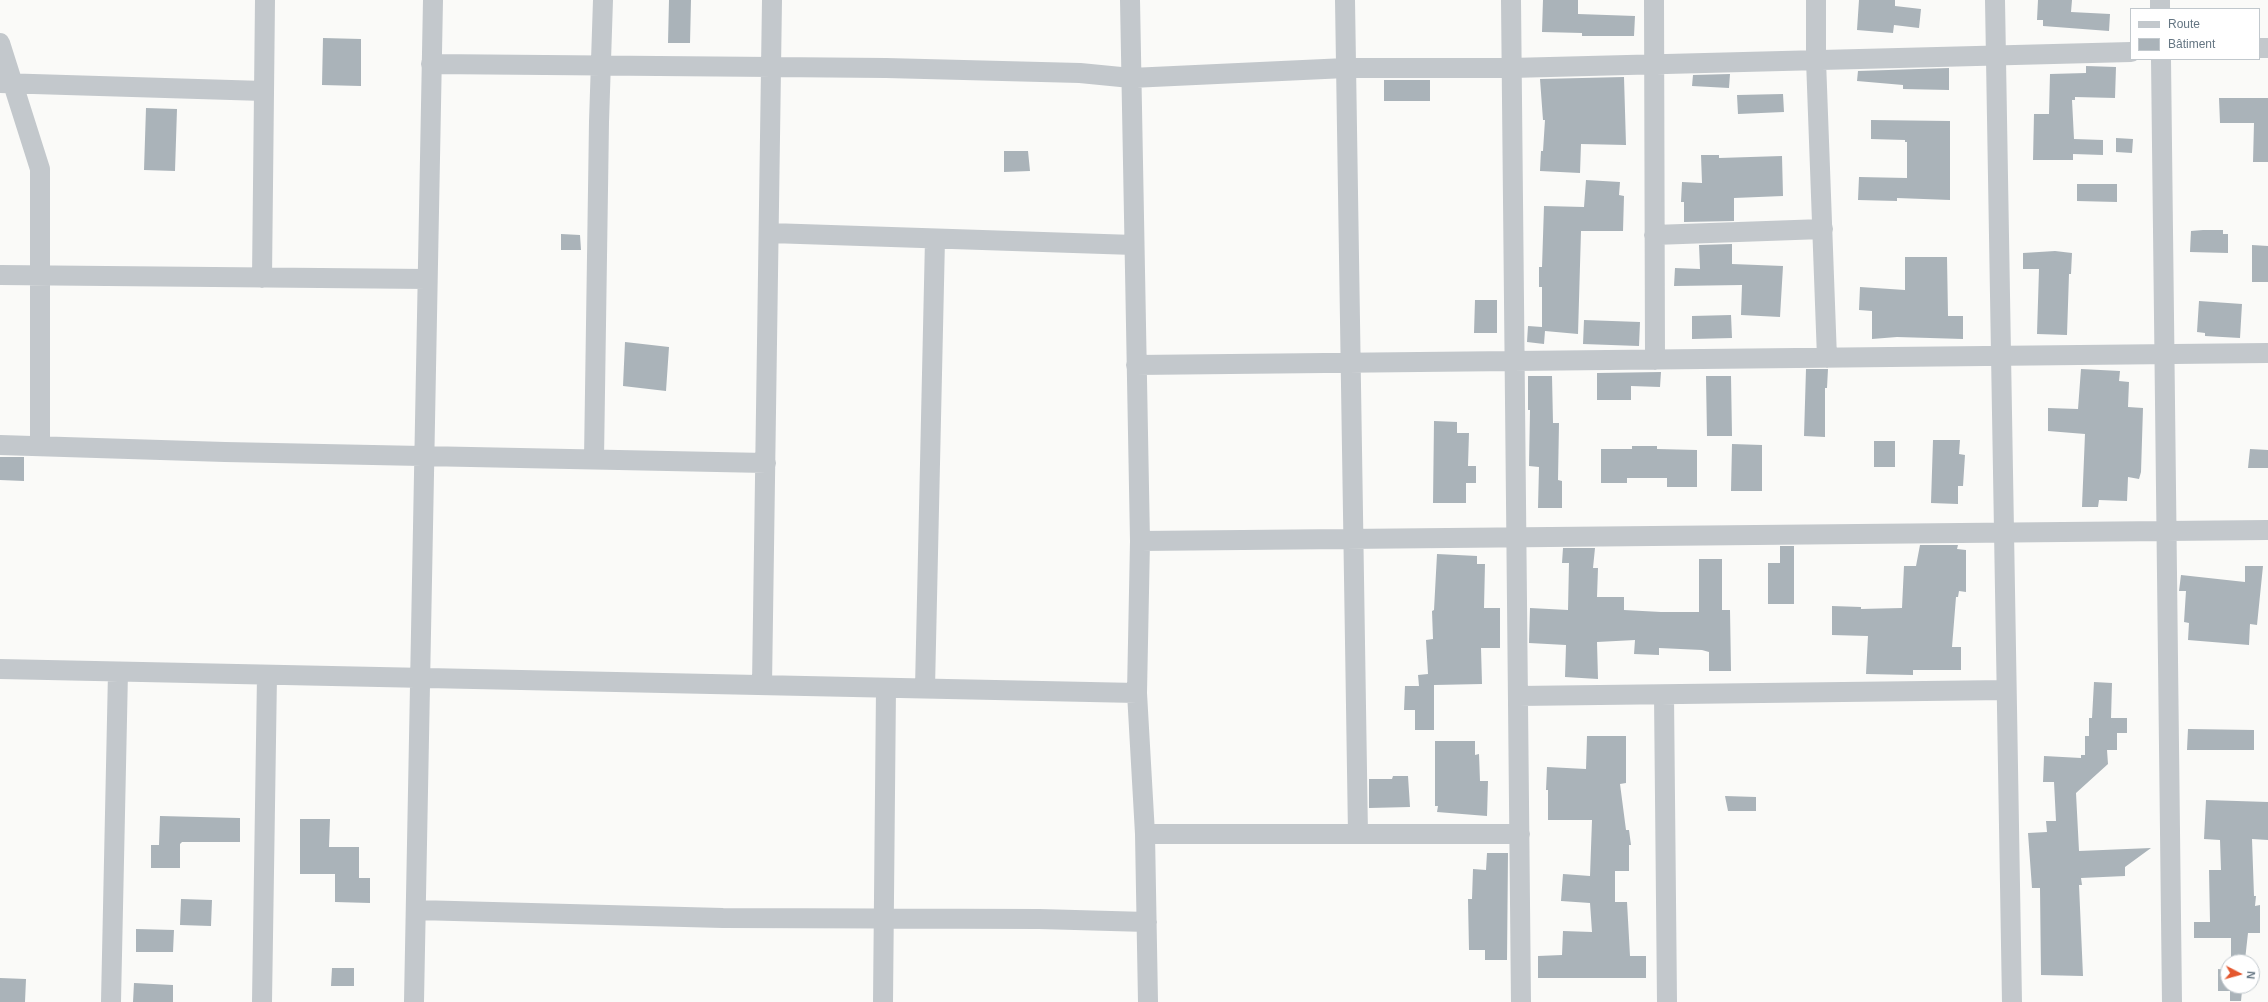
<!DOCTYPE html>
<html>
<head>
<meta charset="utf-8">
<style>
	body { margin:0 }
	#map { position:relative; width:2268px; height:1002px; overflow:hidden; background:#fafaf8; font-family:Helvetica,sans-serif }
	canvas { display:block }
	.legend { position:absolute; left:2130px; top:8px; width:130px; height:52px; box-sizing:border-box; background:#fff; border:1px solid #c1c8cd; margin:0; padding:5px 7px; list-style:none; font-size:12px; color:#657683 }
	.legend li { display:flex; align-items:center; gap:8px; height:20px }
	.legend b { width:20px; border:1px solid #c1c8cd }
	.north { position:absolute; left:2220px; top:954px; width:40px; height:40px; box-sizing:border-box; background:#fff; border:1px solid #c1c8cd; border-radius:50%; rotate:96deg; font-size:11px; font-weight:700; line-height:16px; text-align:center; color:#657683 }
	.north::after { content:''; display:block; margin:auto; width:14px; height:18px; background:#e4572e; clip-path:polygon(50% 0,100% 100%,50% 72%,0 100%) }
</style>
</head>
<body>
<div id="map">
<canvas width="2268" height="1002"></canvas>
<ul class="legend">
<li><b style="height:5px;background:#c3c8cc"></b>Route</li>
<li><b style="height:11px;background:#aab3b9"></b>Bâtiment</li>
</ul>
<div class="north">N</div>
</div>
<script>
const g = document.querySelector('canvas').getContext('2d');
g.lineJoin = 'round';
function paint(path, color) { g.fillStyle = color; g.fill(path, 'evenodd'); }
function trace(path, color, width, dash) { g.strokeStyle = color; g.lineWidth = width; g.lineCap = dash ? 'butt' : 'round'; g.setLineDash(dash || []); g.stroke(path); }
paint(new Path2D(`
	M 669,0 L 691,0 L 690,43 L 668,43 Z
	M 1543,0 L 1578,0 L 1578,14 L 1635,16 L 1634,36 L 1582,36 L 1582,33 L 1542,32 Z
	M 1859,0 L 1895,0 L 1895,6 L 1921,9 L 1919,28 L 1894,25 L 1893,33 L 1857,30 Z
	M 2038,0 L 2072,0 L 2071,12 L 2110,14 L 2109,31 L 2043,26 L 2043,20 L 2037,20 Z
	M 323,38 L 361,39 L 361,86 L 322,85 Z
	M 2086,66 L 2116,67 L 2115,98 L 2075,97 L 2075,100 L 2072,100 L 2074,139 L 2103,140 L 2103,155 L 2073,154 L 2073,160 L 2033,160 L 2034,114 L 2049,114 L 2050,74 L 2086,73 Z
	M 1949,68 L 1949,90 L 1903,89 L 1903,85 L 1857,81 L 1858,71 Z
	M 1730,74 L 1729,88 L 1692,86 L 1693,75 Z
	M 1624,77 L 1626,145 L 1581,144 L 1580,173 L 1540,171 L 1541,151 L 1543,151 L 1545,120 L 1543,120 L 1540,79 Z
	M 1384,80 L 1430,80 L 1430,101 L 1384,101 Z
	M 1783,94 L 1784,112 L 1738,114 L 1737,95 Z
	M 2219,98 L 2268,98 L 2268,162 L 2253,162 L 2254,123 L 2220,123 Z
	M 146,108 L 177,109 L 175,171 L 144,170 Z
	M 1871,120 L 1950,121 L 1950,200 L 1897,198 L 1897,201 L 1858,200 L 1859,177 L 1907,178 L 1907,142 L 1905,142 L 1905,140 L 1871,139 Z
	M 2116,138 L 2133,139 L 2132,153 L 2116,152 Z
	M 1004,151 L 1028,151 L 1030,171 L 1004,172 Z
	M 1701,155 L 1719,155 L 1719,158 L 1782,156 L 1783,196 L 1734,198 L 1734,221 L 1684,222 L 1684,202 L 1681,202 L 1682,182 L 1702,183 Z
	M 1586,180 L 1620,182 L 1619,195 L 1624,196 L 1623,231 L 1581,231 L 1578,334 L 1545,331 L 1544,344 L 1527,342 L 1528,326 L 1542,327 L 1542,287 L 1539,287 L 1539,267 L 1542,267 L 1544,206 L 1584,207 Z
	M 2077,184 L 2117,184 L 2117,202 L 2077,201 Z
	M 2203,230 L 2223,230 L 2223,234 L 2228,234 L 2228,253 L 2190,252 L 2191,231 Z
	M 561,234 L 580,235 L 581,250 L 561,250 Z
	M 1732,244 L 1732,264 L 1783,266 L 1780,317 L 1741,315 L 1742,285 L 1674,286 L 1675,268 L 1700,269 L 1699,245 Z
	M 2252,245 L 2268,246 L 2268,282 L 2252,282 Z
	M 2055,251 L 2072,253 L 2071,274 L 2069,274 L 2067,335 L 2037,334 L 2039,269 L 2023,269 L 2023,253 Z
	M 1905,257 L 1947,257 L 1948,316 L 1963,316 L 1963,339 L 1897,337 L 1872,339 L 1872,311 L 1859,310 L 1860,287 L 1905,290 Z
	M 1475,300 L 1497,300 L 1497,333 L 1474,333 Z
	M 2199,301 L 2242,304 L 2240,338 L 2205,336 L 2205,333 L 2197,332 Z
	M 1731,315 L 1732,338 L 1692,339 L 1692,316 Z
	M 1584,320 L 1640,322 L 1639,346 L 1583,344 Z
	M 625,342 L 669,347 L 666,391 L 623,386 Z
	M 1806,369 L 1828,369 L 1827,388 L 1825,388 L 1825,437 L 1804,436 Z
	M 2081,369 L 2120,371 L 2119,381 L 2129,382 L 2128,407 L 2143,408 L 2141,472 L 2139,479 L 2128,477 L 2127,501 L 2099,500 L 2098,507 L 2082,507 L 2085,434 L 2048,431 L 2048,408 L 2078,409 Z
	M 1661,372 L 1660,387 L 1631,386 L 1631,400 L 1597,400 L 1597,373 Z
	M 1528,376 L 1552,376 L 1553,423 L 1559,423 L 1558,480 L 1562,481 L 1562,508 L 1538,508 L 1539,467 L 1529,466 L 1530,410 L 1528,410 Z
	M 1706,376 L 1731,376 L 1732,436 L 1707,436 Z
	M 1434,421 L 1457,422 L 1457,433 L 1469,433 L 1468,466 L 1476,466 L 1476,483 L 1466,483 L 1466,503 L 1433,503 Z
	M 1933,440 L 1960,440 L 1959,454 L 1965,455 L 1963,486 L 1958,486 L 1958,504 L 1931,503 Z
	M 1874,441 L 1895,441 L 1895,467 L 1874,467 Z
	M 1732,444 L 1762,445 L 1762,491 L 1731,491 Z
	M 1632,446 L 1657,446 L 1657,449 L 1697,450 L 1697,487 L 1667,487 L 1667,478 L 1627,478 L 1627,483 L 1601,483 L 1601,449 L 1632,449 Z
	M 2250,449 L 2268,450 L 2268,468 L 2248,468 Z
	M 0,457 L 24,457 L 24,481 L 0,480 Z
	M 1920,545 L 1958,545 L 1957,549 L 1966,550 L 1966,592 L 1959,591 L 1958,597 L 1956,597 L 1952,647 L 1961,647 L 1961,670 L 1913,670 L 1913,675 L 1866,674 L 1868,636 L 1832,635 L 1832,606 L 1861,607 L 1861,609 L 1902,608 L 1904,566 L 1916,566 Z
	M 1780,546 L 1794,546 L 1794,604 L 1768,604 L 1768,563 L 1780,563 Z
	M 1563,548 L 1595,548 L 1593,568 L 1598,568 L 1597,597 L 1624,597 L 1624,610 L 1661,612 L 1699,612 L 1699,559 L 1722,559 L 1722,610 L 1730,610 L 1731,671 L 1709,671 L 1709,652 L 1702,650 L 1659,648 L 1659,655 L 1634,654 L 1635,640 L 1597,642 L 1598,679 L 1565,677 L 1566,645 L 1529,643 L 1530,608 L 1568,610 L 1569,563 L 1562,563 Z
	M 1437,554 L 1477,556 L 1477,564 L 1485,564 L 1484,608 L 1500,608 L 1500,648 L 1481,648 L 1482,684 L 1434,685 L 1434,730 L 1415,730 L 1415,710 L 1404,710 L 1405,686 L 1419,686 L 1418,675 L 1428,674 L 1426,640 L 1433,639 L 1432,611 L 1434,610 Z
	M 2245,566 L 2263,566 L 2257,625 L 2250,624 L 2249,645 L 2188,640 L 2189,623 L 2184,622 L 2186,591 L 2179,591 L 2181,575 L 2245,582 Z
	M 2094,682 L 2112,683 L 2111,718 L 2127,718 L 2127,733 L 2117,733 L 2117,750 L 2107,750 L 2108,764 L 2076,793 L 2079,851 L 2151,848 L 2125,867 L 2125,876 L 2081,878 L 2082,885 L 2079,885 L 2083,976 L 2041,975 L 2040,888 L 2032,888 L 2028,833 L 2047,832 L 2046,821 L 2056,821 L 2054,782 L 2043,782 L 2044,756 L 2081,758 L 2081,755 L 2085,755 L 2085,736 L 2089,736 L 2089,718 L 2092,718 Z
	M 2188,729 L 2254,730 L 2254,750 L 2187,750 Z
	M 1587,736 L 1626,736 L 1626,783 L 1620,784 L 1626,830 L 1629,830 L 1631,845 L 1629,845 L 1629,871 L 1615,871 L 1615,902 L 1627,902 L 1630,956 L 1646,956 L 1646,978 L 1538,978 L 1538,956 L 1562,955 L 1563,931 L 1592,932 L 1590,903 L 1561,901 L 1563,874 L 1590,876 L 1592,820 L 1548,820 L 1548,790 L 1546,790 L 1547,767 L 1586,769 Z
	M 1435,741 L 1475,741 L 1475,755 L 1479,754 L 1480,781 L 1488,781 L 1487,816 L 1437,812 L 1438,806 L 1435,806 Z
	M 1393,776 L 1408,776 L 1410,807 L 1369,808 L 1369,779 L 1392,779 Z
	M 1725,796 L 1756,797 L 1756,811 L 1728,811 Z
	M 2206,800 L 2268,802 L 2268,840 L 2252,839 L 2254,896 L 2256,896 L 2255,906 L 2260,905 L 2260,933 L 2248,933 L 2245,960 L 2248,962 L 2231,962 L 2231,938 L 2194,938 L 2194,922 L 2210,922 L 2209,870 L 2221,870 L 2220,840 L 2204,839 Z
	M 160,816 L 240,818 L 240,842 L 182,842 L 180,844 L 180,868 L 151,868 L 151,845 L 159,845 Z
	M 300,819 L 330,819 L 329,847 L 359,847 L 359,878 L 370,878 L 370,903 L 335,902 L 335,874 L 300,874 Z
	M 1487,853 L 1508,853 L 1507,960 L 1485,960 L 1485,950 L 1469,950 L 1468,899 L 1472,899 L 1473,869 L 1486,870 Z
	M 181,899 L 212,900 L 211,926 L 180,925 Z
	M 136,929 L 174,930 L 173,952 L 136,952 Z
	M 332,968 L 354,968 L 354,986 L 331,986 Z
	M 2218,969 L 2228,970 L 2228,986 L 2248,986 L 2248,991 L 2242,991 L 2241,1001 L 2230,1001 L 2230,991 L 2218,991 Z
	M 0,978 L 26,979 L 25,1002 L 0,1002 Z
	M 134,983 L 173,985 L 173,1002 L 133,1002 Z`), '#aab3b9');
trace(new Path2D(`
	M 1130,0 L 1140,541 L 1137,693 L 1145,834 L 1148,1002
	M 1345,0 L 1358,834
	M 1511,0 L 1521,1002
	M 1654,0 L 1655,360
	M 1816,0 L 1816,60 L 1827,358
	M 1995,0 L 2012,1002
	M 2160,0 L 2160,9
	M 0,43 L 40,169 L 40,446
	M 2259,48 L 2268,48
	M 2161,59 L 2172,1002
	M 431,64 L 886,68 L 1080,73 L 1131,78 L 1346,68 L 1511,68 L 2131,52
	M 0,83 L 264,91
	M 770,233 L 1134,245
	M 1654,235 L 1823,229
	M 0,275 L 427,279
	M 262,278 L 265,0
	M 1136,365 L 2268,353
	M 0,445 L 225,452 L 766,463
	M 594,459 L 599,122 L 603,0
	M 1140,541 L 2268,530
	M 0,669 L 1137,693
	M 762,685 L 772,0
	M 925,688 L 935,239
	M 1664,695 L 1667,1002
	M 1518,696 L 2006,690
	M 1145,834 L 1520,834
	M 416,910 L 723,918 L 1039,919 L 1147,922
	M 111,1002 L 118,672
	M 262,1002 L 267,675
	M 414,1002 L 433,0
	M 883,1002 L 886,688`), '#c3c8cc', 20);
</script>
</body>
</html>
